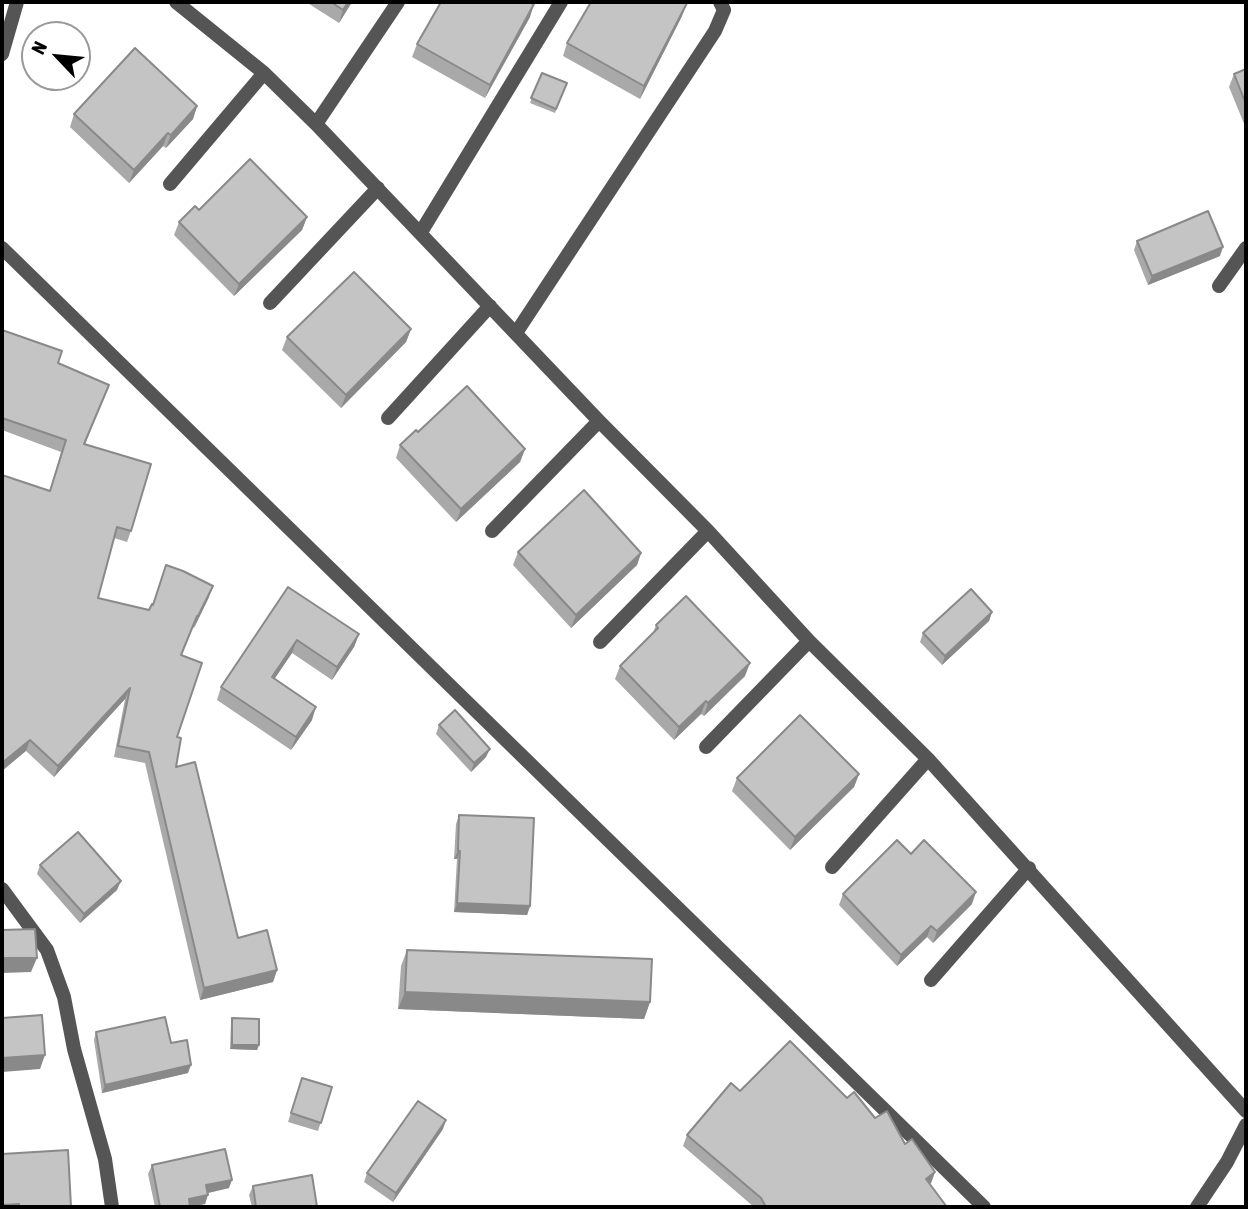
<!DOCTYPE html>
<html>
<head>
<meta charset="utf-8">
<style>
	body { margin:0 }
	#map { position:relative; width:1248px; height:1209px; overflow:hidden; background:#fff; font-family:"Asap Condensed",sans-serif }
	canvas { display:block }
	.frame { position:absolute; inset:0; border:4px solid #000; pointer-events:none }
	.north { position:absolute; left:21px; top:21px; width:70px; height:70px; box-sizing:border-box; background:#fff; border:2px solid #999; border-radius:50%; rotate:296deg; font-size:19px; font-weight:700; line-height:28px; text-align:center; color:#000 }
	.north::after { content:''; display:block; margin:auto; width:24px; height:32px; background:#000; clip-path:polygon(50% 0,100% 100%,50% 72%,0 100%) }
</style>
</head>
<body>
<div id="map">
<canvas width="1248" height="1209"></canvas>
<div class="frame"></div>
<div class="north">N</div>
</div>
<script>
const g = document.querySelector('canvas').getContext('2d');
g.lineJoin = 'round';
function trace(path, color, width, dash) { g.strokeStyle = color; g.lineWidth = width; g.lineCap = dash ? 'butt' : 'round'; g.setLineDash(dash || []); g.stroke(path); }
function paint(path, color) { g.fillStyle = color; g.fill(path, 'evenodd'); }
trace(new Path2D(`
	M 176,2 L 264,73 L 316,124 L 599,421 L 708,531 L 809,641 L 928,759 L 1246,1111
	M 2,54 L 17,2
	M 316,124 L 398,2
	M 170,184 L 264,73
	M 421,232 L 561,2
	M 1219,286 L 1246,248
	M 270,303 L 378,188
	M 516,333 L 715,31 L 724,10 L 720,2
	M 388,418 L 490,306
	M 492,531 L 599,421
	M 600,642 L 708,531
	M 706,747 L 809,641
	M 832,867 L 928,759
	M 931,980 L 1029,868`), '#555', 14);
trace(new Path2D(`
	M 2,248 L 984,1207
	M 2,889 L 47,950 L 64,997 L 74,1049 L 105,1159 L 112,1207
	M 1197,1207 L 1227,1162 L 1246,1125`), '#555', 14);
paint(new Path2D(`
	M 306,2 L 352,2 L 339,23 Z
	M 682,16 L 640,99 L 563,56 L 567,43 Z
	M 530,17 L 485,98 L 412,57 L 417,44 Z
	M 1246,69 L 1246,126 L 1245,126 L 1229,87 L 1234,74 Z
	M 542,73 L 567,83 L 555,113 L 530,103 Z
	M 197,106 L 193,119 L 166,148 L 163,146 L 129,183 L 70,127 L 74,114 Z
	M 199,210 L 307,217 L 302,230 L 234,296 L 174,235 L 179,222 Z
	M 1137,241 L 1220,256 L 1148,285 L 1134,250 Z
	M 411,329 L 406,342 L 341,408 L 282,350 L 287,337 Z
	M 2,330 L 58,363 L 109,385 L 85,444 L 131,531 L 127,542 L 114,538 L 98,598 L 149,610 L 153,605 L 209,597 L 194,628 L 192,627 L 181,655 L 176,767 L 238,938 L 277,970 L 273,982 L 200,1000 L 145,763 L 114,757 L 125,699 L 54,777 L 26,751 L 50,490 L 61,452 L 2,430 Z
	M 418,432 L 525,449 L 520,462 L 456,522 L 396,458 L 400,445 Z
	M 518,552 L 641,553 L 637,565 L 571,628 L 513,565 Z
	M 288,587 L 359,634 L 354,647 L 332,680 L 292,653 L 274,679 L 312,720 L 291,750 L 217,700 L 221,687 Z
	M 992,612 L 989,621 L 942,665 L 920,642 L 923,633 Z
	M 656,625 L 745,676 L 704,716 L 701,714 L 674,740 L 615,679 L 620,666 L 653,633 Z
	M 439,725 L 486,757 L 471,772 L 436,734 Z
	M 859,774 L 854,787 L 790,850 L 732,791 L 737,778 Z
	M 459,815 L 530,906 L 527,915 L 454,912 L 457,859 L 454,859 L 456,824 Z
	M 911,854 L 972,904 L 933,943 L 927,937 L 897,966 L 839,905 L 843,894 Z
	M 40,865 L 117,890 L 80,923 L 37,874 Z
	M 407,950 L 650,1002 L 644,1019 L 398,1009 L 401,966 Z
	M 232,1018 L 259,1045 L 257,1050 L 230,1049 L 231,1023 Z
	M 96,1032 L 171,1043 L 188,1073 L 102,1093 L 94,1040 Z
	M 302,1078 L 332,1087 L 318,1131 L 288,1122 Z
	M 740,1091 L 847,1098 L 875,1118 L 935,1172 L 931,1183 L 930,1184 L 947,1207 L 754,1207 L 683,1146 L 687,1135 Z
	M 443,1129 L 393,1202 L 364,1182 L 367,1173 Z
	M 152,1165 L 229,1188 L 208,1193 L 205,1204 L 190,1207 L 155,1207 L 148,1174 Z
	M 253,1186 L 317,1207 L 252,1207 L 249,1195 Z`), '#a9a9a9');
paint(new Path2D(`
	M 348,2 L 352,2 L 339,23 L 343,10 Z
	M 687,3 L 682,16 L 640,99 L 644,86 Z
	M 534,4 L 530,17 L 485,98 L 490,85 Z
	M 197,106 L 193,119 L 166,148 L 171,135 Z
	M 168,133 L 163,146 L 129,183 L 134,170 Z
	M 307,217 L 302,230 L 234,296 L 239,284 Z
	M 1223,247 L 1220,256 L 1148,285 L 1152,276 Z
	M 411,329 L 406,342 L 341,408 L 346,395 Z
	M 525,449 L 520,462 L 456,522 L 461,509 Z
	M 641,553 L 637,565 L 571,628 L 576,615 Z
	M 213,586 L 209,597 L 194,628 L 198,616 Z
	M 992,612 L 989,621 L 942,665 L 945,656 Z
	M 359,634 L 354,647 L 332,680 L 337,667 Z
	M 297,640 L 292,653 L 267,690 L 272,677 Z
	M 750,663 L 745,676 L 704,716 L 708,703 Z
	M 130,688 L 125,699 L 54,777 L 58,766 Z
	M 706,701 L 701,714 L 674,740 L 679,727 Z
	M 316,707 L 312,720 L 291,750 L 296,737 Z
	M 30,740 L 26,751 L 2,771 L 2,763 Z
	M 490,749 L 486,757 L 471,772 L 474,763 Z
	M 859,774 L 854,787 L 790,850 L 795,837 Z
	M 458,851 L 460,851 L 457,859 L 454,859 Z
	M 121,881 L 117,890 L 80,923 L 84,914 Z
	M 976,892 L 972,904 L 933,943 L 937,931 Z
	M 457,903 L 530,906 L 527,915 L 454,912 Z
	M 931,926 L 927,937 L 897,966 L 901,955 Z
	M 2,958 L 37,958 L 31,972 L 2,973 Z
	M 277,970 L 273,982 L 200,1000 L 204,988 Z
	M 405,992 L 650,1002 L 644,1019 L 398,1009 Z
	M 232,1045 L 259,1045 L 257,1050 L 230,1049 Z
	M 45,1055 L 40,1069 L 2,1072 L 2,1058 Z
	M 191,1065 L 188,1073 L 102,1093 L 105,1085 Z
	M 446,1120 L 443,1129 L 393,1202 L 396,1193 Z
	M 935,1172 L 931,1183 L 921,1190 L 926,1179 Z
	M 232,1180 L 229,1188 L 203,1194 L 206,1185 Z
	M 208,1195 L 205,1204 L 188,1207 L 189,1199 Z
	M 19,1204 L 18,1207 L 2,1207 L 2,1205 Z`), '#898989');
const building = new Path2D(`
	M 331,2 L 348,2 L 343,10 Z
	M 441,2 L 529,2 L 534,4 L 490,85 L 417,44 Z
	M 591,2 L 684,2 L 687,3 L 644,86 L 567,43 Z
	M 135,48 L 197,106 L 171,135 L 168,133 L 134,170 L 74,114 Z
	M 1246,69 L 1246,104 L 1234,74 Z
	M 542,73 L 567,83 L 556,109 L 531,98 Z
	M 250,159 L 307,217 L 239,284 L 179,222 L 195,206 L 199,210 Z
	M 1208,211 L 1223,247 L 1152,276 L 1137,241 Z
	M 354,272 L 411,329 L 346,395 L 287,337 Z
	M 2,330 L 62,351 L 58,363 L 109,385 L 84,444 L 151,464 L 131,531 L 117,527 L 98,598 L 149,610 L 152,604 L 153,605 L 166,565 L 183,571 L 213,586 L 198,616 L 197,616 L 181,655 L 202,663 L 177,737 L 181,738 L 176,767 L 195,762 L 238,938 L 267,930 L 277,970 L 204,988 L 149,752 L 118,746 L 130,688 L 58,766 L 30,740 L 2,763 L 2,475 L 50,491 L 66,440 L 2,418 Z
	M 467,386 L 525,449 L 461,509 L 400,445 L 416,430 L 418,432 Z
	M 584,490 L 641,553 L 576,615 L 518,552 Z
	M 288,587 L 359,634 L 337,667 L 297,640 L 272,677 L 316,707 L 296,737 L 221,687 Z
	M 971,589 L 992,612 L 945,656 L 923,633 Z
	M 686,596 L 750,663 L 708,703 L 706,701 L 679,727 L 620,666 L 658,628 L 656,625 Z
	M 455,710 L 490,749 L 474,763 L 439,725 Z
	M 800,715 L 859,774 L 795,837 L 737,778 Z
	M 459,815 L 534,818 L 530,906 L 457,903 L 460,851 L 458,851 Z
	M 78,832 L 121,881 L 84,914 L 40,865 Z
	M 897,840 L 911,854 L 924,840 L 976,892 L 937,931 L 931,926 L 901,955 L 843,894 Z
	M 35,929 L 37,958 L 2,958 L 2,930 Z
	M 407,950 L 652,959 L 650,1002 L 405,992 Z
	M 42,1015 L 45,1055 L 2,1058 L 2,1018 Z
	M 165,1017 L 171,1043 L 187,1040 L 191,1065 L 105,1085 L 96,1032 Z
	M 232,1018 L 259,1019 L 259,1045 L 232,1045 Z
	M 790,1041 L 847,1098 L 854,1092 L 875,1118 L 887,1111 L 905,1144 L 912,1139 L 935,1172 L 926,1179 L 947,1207 L 766,1207 L 761,1198 L 687,1135 L 731,1083 L 740,1091 Z
	M 302,1078 L 332,1087 L 321,1123 L 291,1113 Z
	M 418,1101 L 446,1120 L 396,1193 L 367,1173 Z
	M 225,1149 L 232,1180 L 206,1185 L 208,1195 L 189,1199 L 190,1207 L 160,1207 L 152,1165 Z
	M 68,1150 L 71,1207 L 19,1207 L 19,1204 L 2,1205 L 2,1154 Z
	M 312,1175 L 317,1207 L 256,1207 L 253,1186 Z`);
paint(building, '#c4c4c4');
trace(building, '#898989', 2);
</script>
</body>
</html>
